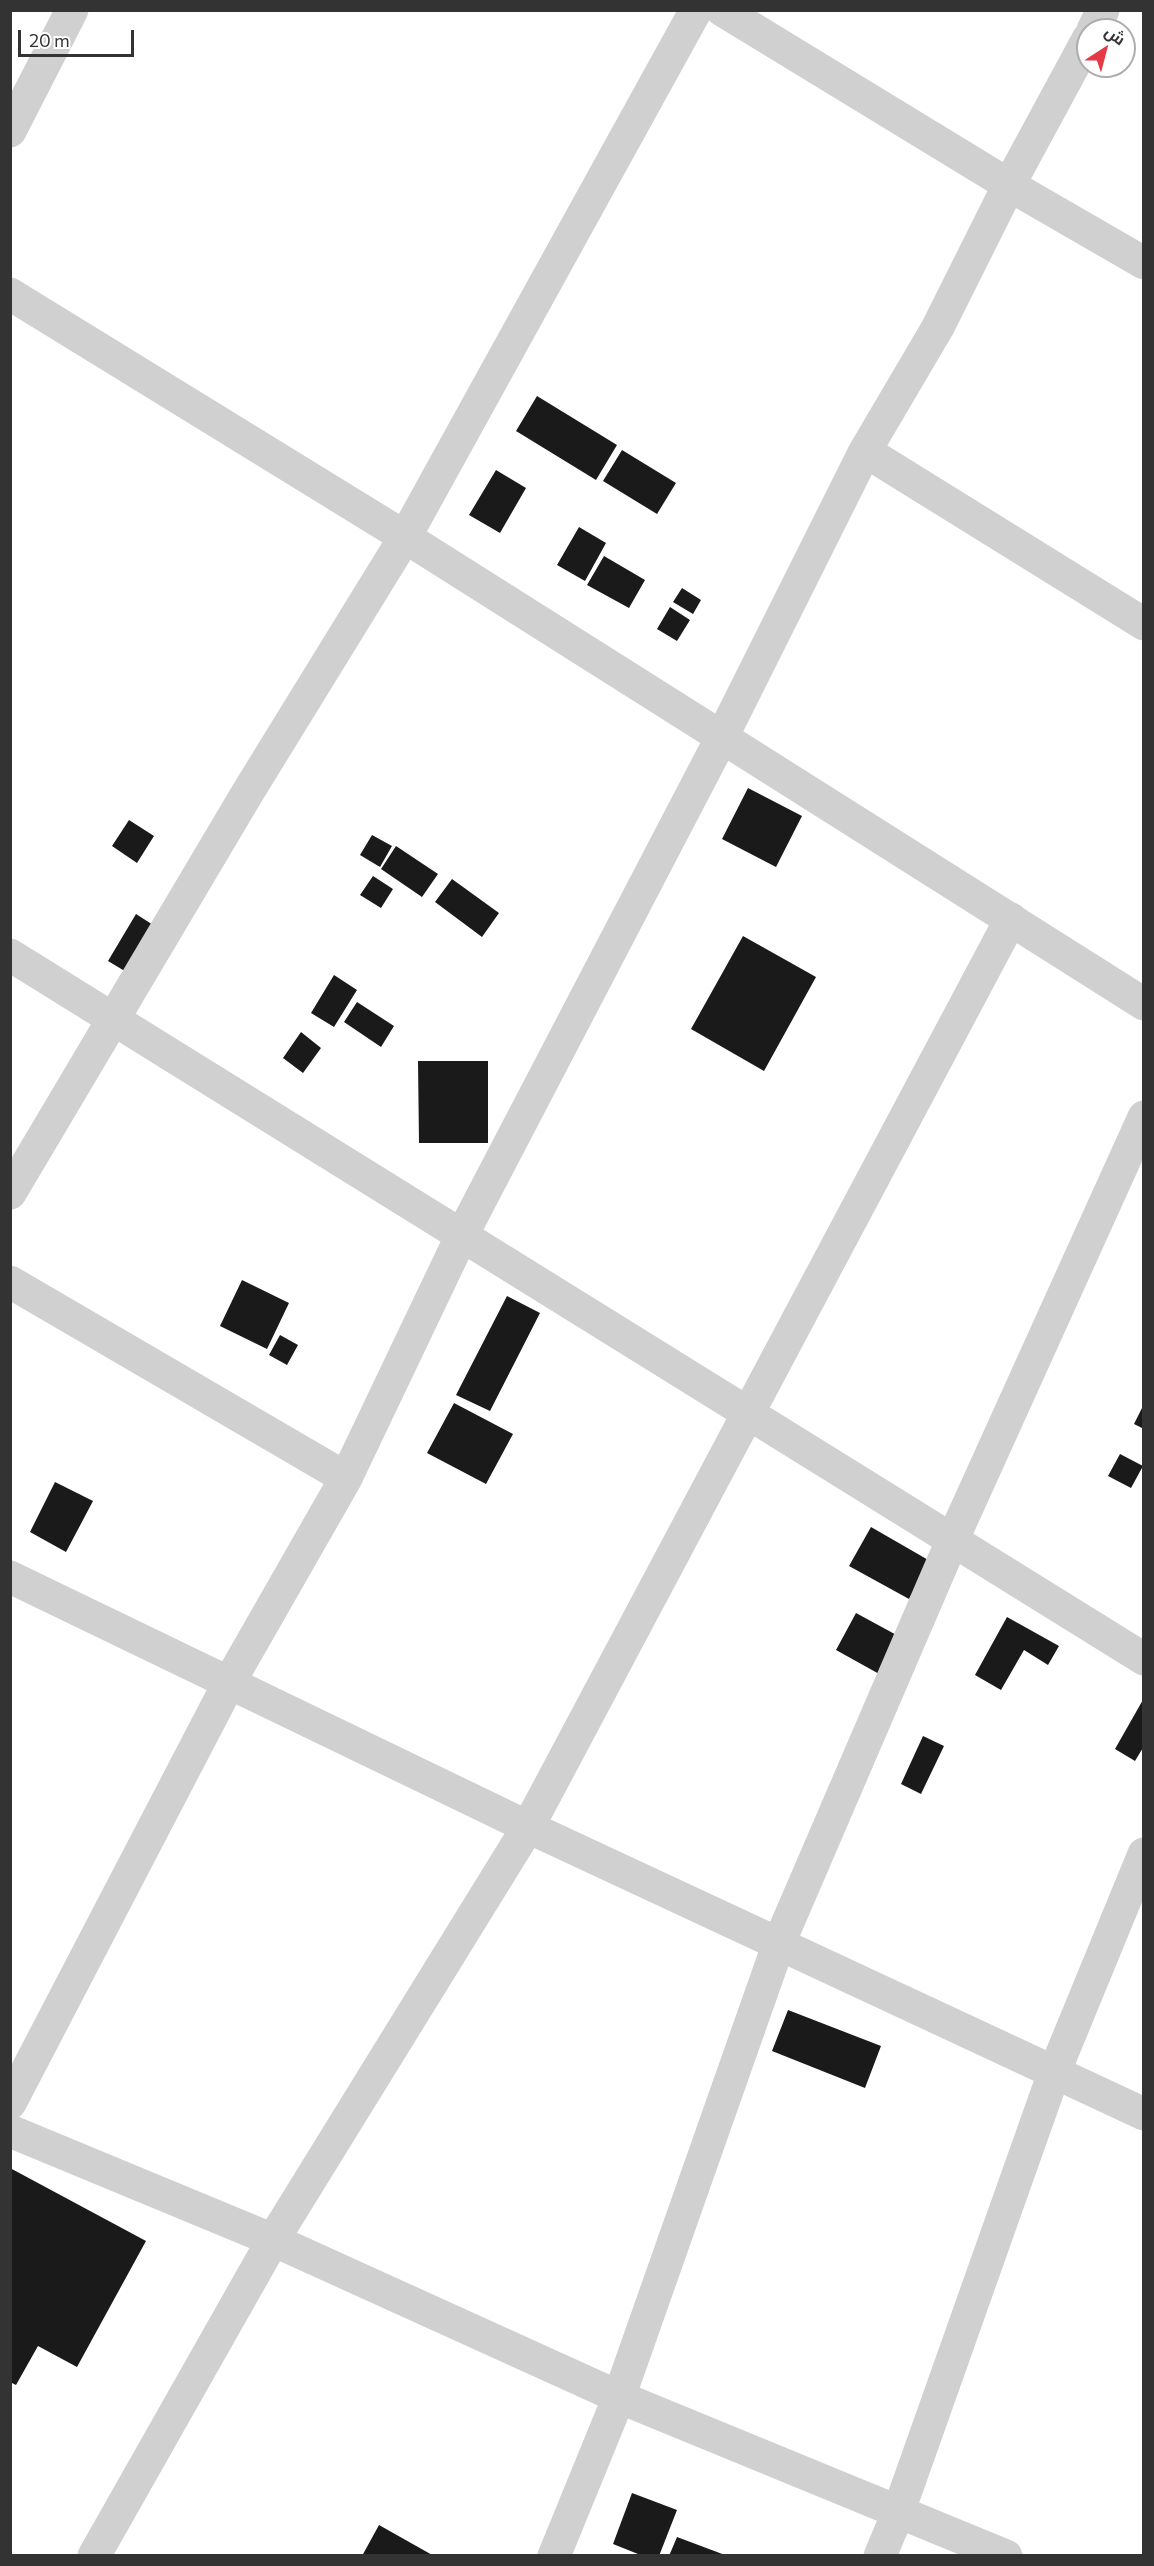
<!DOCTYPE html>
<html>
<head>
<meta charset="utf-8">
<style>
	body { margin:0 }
	#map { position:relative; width:1154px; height:2566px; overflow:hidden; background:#fff; font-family:Commissioner,Cairo,sans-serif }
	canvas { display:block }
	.frame { position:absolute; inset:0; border:12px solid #333; pointer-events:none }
	.north { position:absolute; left:1076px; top:18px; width:60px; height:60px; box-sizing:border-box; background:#fff; border:2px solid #adadad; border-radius:50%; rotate:36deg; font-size:16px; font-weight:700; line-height:24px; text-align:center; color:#333 }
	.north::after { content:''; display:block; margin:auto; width:21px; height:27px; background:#e63946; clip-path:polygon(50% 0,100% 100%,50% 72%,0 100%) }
	.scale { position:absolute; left:18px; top:30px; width:116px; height:27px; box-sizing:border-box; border:3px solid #333; border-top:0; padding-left:8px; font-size:18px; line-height:21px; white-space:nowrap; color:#333; -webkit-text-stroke:4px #fff; paint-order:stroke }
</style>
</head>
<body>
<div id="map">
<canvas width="1154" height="2566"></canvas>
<div class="frame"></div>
<div class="north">ش</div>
<div class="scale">20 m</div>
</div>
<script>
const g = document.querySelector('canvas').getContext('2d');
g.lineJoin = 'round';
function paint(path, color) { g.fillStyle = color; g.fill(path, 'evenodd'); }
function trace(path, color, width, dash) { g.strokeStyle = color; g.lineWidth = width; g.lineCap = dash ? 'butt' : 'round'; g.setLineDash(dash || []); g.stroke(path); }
paint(new Path2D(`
	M 537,396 L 617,445 L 596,480 L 516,431 Z
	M 622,450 L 676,483 L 657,514 L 603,481 Z
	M 496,470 L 526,488 L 500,533 L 469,515 Z
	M 579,527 L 606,543 L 585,581 L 557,565 Z
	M 604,556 L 645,580 L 629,608 L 587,585 Z
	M 682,588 L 701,600 L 693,614 L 673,602 Z
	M 670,607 L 690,620 L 677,641 L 657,629 Z
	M 748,788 L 802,816 L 776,867 L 722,839 Z
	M 129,820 L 154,836 L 137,863 L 112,846 Z
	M 372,835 L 392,846 L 380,867 L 360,855 Z
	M 396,846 L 438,874 L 422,897 L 381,869 Z
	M 373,876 L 393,889 L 381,908 L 360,895 Z
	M 452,879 L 499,913 L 482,937 L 435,902 Z
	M 136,914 L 161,930 L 133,976 L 108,961 Z
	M 743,936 L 816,977 L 764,1071 L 691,1029 Z
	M 334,975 L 357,990 L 334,1027 L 311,1013 Z
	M 357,1002 L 394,1026 L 381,1047 L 344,1022 Z
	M 301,1032 L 321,1048 L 303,1073 L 283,1058 Z
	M 418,1061 L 488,1061 L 488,1143 L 419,1143 Z
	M 242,1280 L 289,1303 L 267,1349 L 220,1326 Z
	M 507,1296 L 540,1313 L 490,1411 L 456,1395 Z
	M 280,1335 L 298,1345 L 287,1365 L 269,1355 Z
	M 454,1403 L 513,1434 L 486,1484 L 427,1453 Z
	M 1142,1408 L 1144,1409 L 1144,1429 L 1134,1424 Z
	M 1120,1454 L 1143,1466 L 1131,1488 L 1108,1476 Z
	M 55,1482 L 93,1501 L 66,1552 L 30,1532 Z
	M 871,1527 L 930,1561 L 909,1599 L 849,1566 Z
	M 856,1613 L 902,1638 L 881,1675 L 836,1650 Z
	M 1007,1617 L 1059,1646 L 1048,1665 L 1024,1650 L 1001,1690 L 975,1675 Z
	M 1144,1698 L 1144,1746 L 1135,1761 L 1115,1749 Z
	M 923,1736 L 944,1746 L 921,1794 L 901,1784 Z
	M 788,2010 L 881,2046 L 865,2088 L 772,2051 Z
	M 10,2168 L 146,2241 L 77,2367 L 38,2346 L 16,2385 L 10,2382 Z
	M 632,2493 L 677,2510 L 659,2556 L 643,2556 L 613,2544 Z
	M 379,2525 L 434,2556 L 362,2556 Z
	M 677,2537 L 725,2555 L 725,2556 L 669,2556 Z`), '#1a1a1a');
trace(new Path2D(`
	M 722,10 L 1009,185 L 1144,263
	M 1093,30 L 1103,10
	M 10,131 L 72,10
	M 10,294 L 405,537 L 1144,1004
	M 865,451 L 1144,624
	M 10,955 L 1144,1659
	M 10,1193 L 248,792 L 405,537 L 696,10
	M 10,1282 L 346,1478
	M 10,1577 L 528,1827 L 1144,2114
	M 10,2103 L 230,1681 L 346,1478 L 461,1237 L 722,737 L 865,451 L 938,327 L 1009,185 L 1088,39
	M 10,2131 L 273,2240 L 619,2397 L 1006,2556
	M 94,2556 L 273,2240 L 528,1827 L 1011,919
	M 554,2556 L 619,2397 L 779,1943 L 952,1541 L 1144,1117
	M 880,2556 L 898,2513 L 1054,2073 L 1144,1854`), '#d0d0d0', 33);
</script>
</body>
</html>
